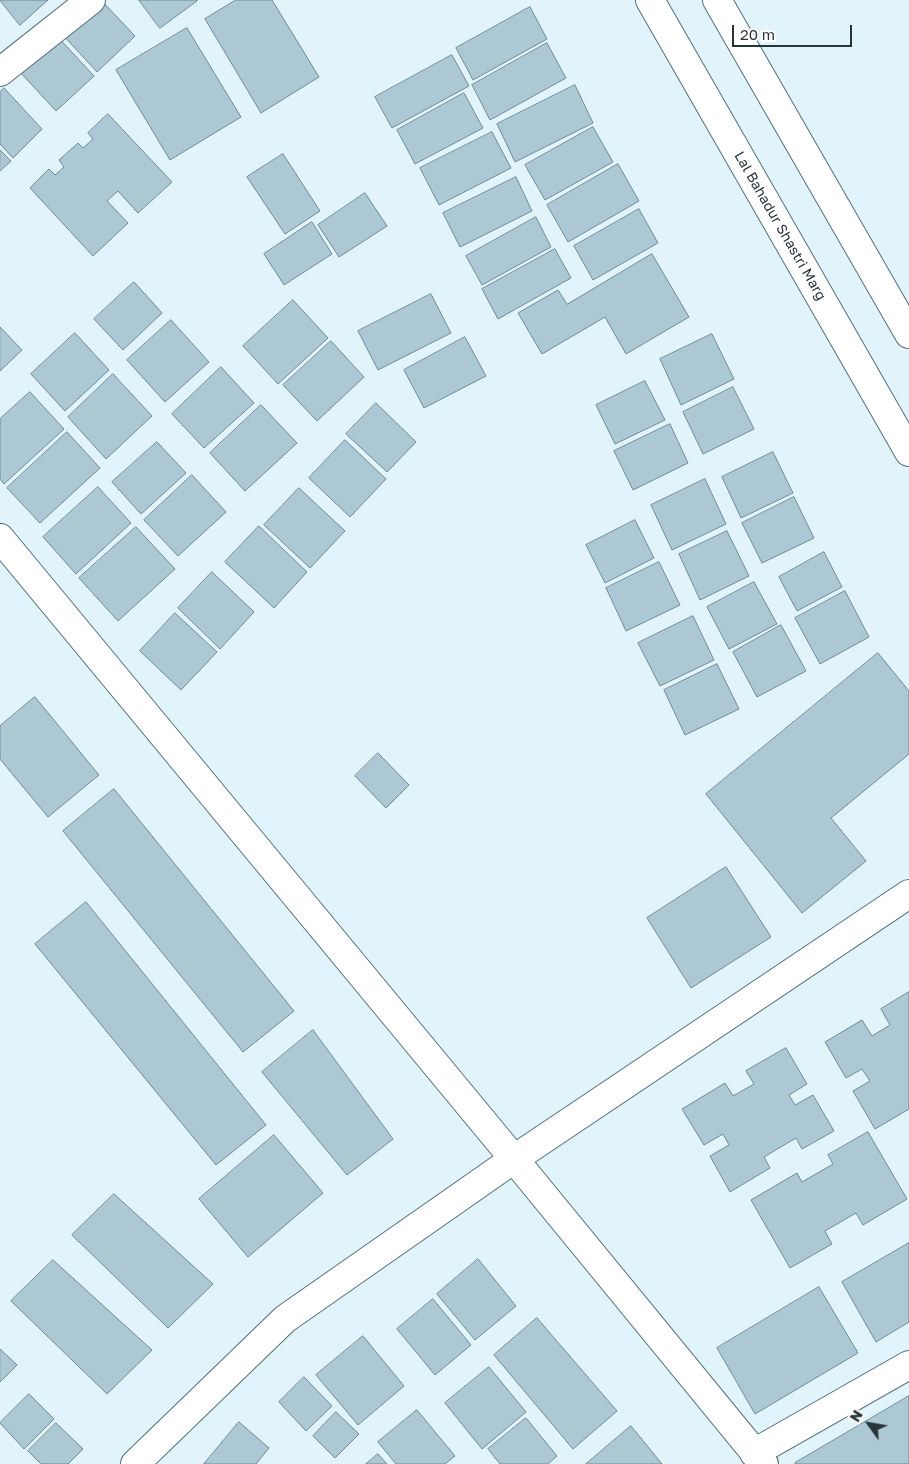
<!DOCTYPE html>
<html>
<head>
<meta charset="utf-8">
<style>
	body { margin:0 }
	#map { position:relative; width:909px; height:1464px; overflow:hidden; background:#e2f4fb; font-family:"Golos Text",sans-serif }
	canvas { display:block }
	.north { position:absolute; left:844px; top:1399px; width:50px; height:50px; -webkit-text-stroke:4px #fefefe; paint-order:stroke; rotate:302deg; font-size:14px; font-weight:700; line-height:20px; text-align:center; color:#283438 }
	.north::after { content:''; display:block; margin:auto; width:18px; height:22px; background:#283438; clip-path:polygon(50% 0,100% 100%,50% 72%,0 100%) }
	.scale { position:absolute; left:732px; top:25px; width:120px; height:22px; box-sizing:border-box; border:2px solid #283438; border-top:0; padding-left:6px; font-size:15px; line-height:18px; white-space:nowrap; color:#283438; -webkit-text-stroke:4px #fefefe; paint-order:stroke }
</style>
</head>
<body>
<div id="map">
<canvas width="909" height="1464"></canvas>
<div class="north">N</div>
<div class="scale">20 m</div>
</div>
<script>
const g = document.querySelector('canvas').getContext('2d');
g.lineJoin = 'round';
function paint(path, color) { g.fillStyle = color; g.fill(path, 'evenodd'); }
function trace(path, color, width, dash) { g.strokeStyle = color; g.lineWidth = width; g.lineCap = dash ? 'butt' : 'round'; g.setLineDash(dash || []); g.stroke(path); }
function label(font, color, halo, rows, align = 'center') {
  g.font = font + ' "Golos Text",sans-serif'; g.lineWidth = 4.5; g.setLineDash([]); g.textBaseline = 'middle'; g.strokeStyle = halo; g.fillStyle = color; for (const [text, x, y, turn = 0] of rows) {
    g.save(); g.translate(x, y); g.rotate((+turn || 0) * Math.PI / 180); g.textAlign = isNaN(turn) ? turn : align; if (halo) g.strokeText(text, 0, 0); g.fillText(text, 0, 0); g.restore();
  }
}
const building = new Path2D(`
	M 0,0 L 48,0 L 20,25 Z
	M 101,0 L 135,36 L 97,72 L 61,33 Z
	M 139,0 L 197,0 L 197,1 L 160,28 Z
	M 236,0 L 272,0 L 319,77 L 261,113 L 205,19 Z
	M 530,7 L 547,39 L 473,80 L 456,48 Z
	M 187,28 L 241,117 L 170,160 L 116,70 Z
	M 56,35 L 94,76 L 56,111 L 19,71 Z
	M 547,43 L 566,78 L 490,120 L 472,85 Z
	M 452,55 L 469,86 L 392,128 L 375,97 Z
	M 575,85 L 593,123 L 515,162 L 497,124 Z
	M 4,88 L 42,129 L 13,158 L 0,144 L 0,92 Z
	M 464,93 L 483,128 L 415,164 L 397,130 Z
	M 108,114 L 172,182 L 138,213 L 118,191 L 107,201 L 128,223 L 93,256 L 30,188 L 49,169 L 55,175 L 64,167 L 59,160 L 78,143 L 83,148 L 93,139 L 88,133 Z
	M 593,127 L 613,162 L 545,200 L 525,165 Z
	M 492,132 L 511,168 L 439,205 L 420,168 Z
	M 0,150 L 11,161 L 0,171 Z
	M 283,154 L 320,211 L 285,234 L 247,177 Z
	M 618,164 L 639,201 L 568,242 L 547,205 Z
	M 516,177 L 532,211 L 460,247 L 443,213 Z
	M 365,193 L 387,226 L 339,257 L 318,225 Z
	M 639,209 L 658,243 L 593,280 L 574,246 Z
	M 536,217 L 551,247 L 482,285 L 466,256 Z
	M 312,222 L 332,254 L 284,285 L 264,254 Z
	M 555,249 L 571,278 L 498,319 L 482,289 Z
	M 652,254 L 689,317 L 626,354 L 605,317 L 542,354 L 518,313 L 558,290 L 567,304 Z
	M 134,282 L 162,313 L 123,350 L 94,319 Z
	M 431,294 L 451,333 L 378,370 L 358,331 Z
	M 293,300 L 328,338 L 278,384 L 243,346 Z
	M 171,320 L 209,362 L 165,402 L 127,360 Z
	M 0,327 L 22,350 L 0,371 Z
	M 75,333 L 109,370 L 65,411 L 31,374 Z
	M 712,334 L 734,379 L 681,405 L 660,359 Z
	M 465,337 L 486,376 L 424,408 L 404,370 Z
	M 331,341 L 364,377 L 317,421 L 283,385 Z
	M 221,367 L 254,403 L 204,448 L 172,414 Z
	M 113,374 L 152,416 L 106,459 L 68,417 Z
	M 645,381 L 665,420 L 615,444 L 596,405 Z
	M 733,387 L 754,429 L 703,454 L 683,412 Z
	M 30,392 L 64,429 L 4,484 L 0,479 L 0,419 Z
	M 376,403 L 416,442 L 387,472 L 346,434 Z
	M 261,405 L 297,443 L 245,491 L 210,453 Z
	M 670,424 L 688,463 L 633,490 L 614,451 Z
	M 67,432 L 100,468 L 40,523 L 7,488 Z
	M 345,440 L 386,479 L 350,517 L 309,478 Z
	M 157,442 L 186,473 L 141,514 L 112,482 Z
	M 773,452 L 793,493 L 741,518 L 722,477 Z
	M 192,475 L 226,512 L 178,556 L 144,520 Z
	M 705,479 L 726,524 L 672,550 L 651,505 Z
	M 98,487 L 131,523 L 76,574 L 43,537 Z
	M 299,488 L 345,531 L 310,568 L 264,525 Z
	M 794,497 L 814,538 L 762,563 L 742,523 Z
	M 635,520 L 654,558 L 605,583 L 586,545 Z
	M 259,526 L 307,572 L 274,608 L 225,562 Z
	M 136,527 L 175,569 L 118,621 L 79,578 Z
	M 727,531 L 749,576 L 700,600 L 679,554 Z
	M 824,552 L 842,587 L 797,611 L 779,577 Z
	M 659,562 L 680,605 L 626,631 L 606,588 Z
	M 212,572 L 254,612 L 220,649 L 178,608 Z
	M 754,582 L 777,624 L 729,649 L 707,607 Z
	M 845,591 L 869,637 L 820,664 L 795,618 Z
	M 175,613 L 217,652 L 181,690 L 140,651 Z
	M 693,616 L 714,660 L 660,686 L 638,643 Z
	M 781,625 L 806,671 L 757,697 L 733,652 Z
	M 878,653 L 909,691 L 909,754 L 831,818 L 866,861 L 802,913 L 706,794 Z
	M 717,664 L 739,709 L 685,735 L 664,690 Z
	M 35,697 L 99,775 L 48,817 L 0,759 L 0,726 Z
	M 378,753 L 409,785 L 386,808 L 355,776 Z
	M 114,789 L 294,1011 L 243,1052 L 63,831 Z
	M 726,867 L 771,937 L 691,988 L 647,918 Z
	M 86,902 L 266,1125 L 216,1165 L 35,944 Z
	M 909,992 L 909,1109 L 875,1129 L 853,1091 L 870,1081 L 862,1069 L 846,1078 L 825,1042 L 862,1020 L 872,1036 L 890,1025 L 881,1009 Z
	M 313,1030 L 393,1139 L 347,1175 L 262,1072 Z
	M 786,1048 L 807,1084 L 789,1095 L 795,1105 L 813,1095 L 834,1131 L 802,1149 L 796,1138 L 764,1157 L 770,1168 L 730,1192 L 710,1156 L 729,1145 L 723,1134 L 704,1145 L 682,1109 L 725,1083 L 733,1096 L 754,1084 L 746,1071 Z
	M 868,1132 L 907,1199 L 863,1225 L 856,1213 L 825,1231 L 832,1244 L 790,1268 L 751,1200 L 797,1173 L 802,1182 L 833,1164 L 828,1155 Z
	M 274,1135 L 323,1193 L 248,1257 L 199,1199 Z
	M 114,1194 L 213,1284 L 168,1328 L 72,1235 Z
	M 909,1243 L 909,1322 L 876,1342 L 842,1282 Z
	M 478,1259 L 516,1306 L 475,1340 L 437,1294 Z
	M 53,1260 L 152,1350 L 107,1394 L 11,1301 Z
	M 819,1287 L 858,1353 L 755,1414 L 717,1348 Z
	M 433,1299 L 471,1345 L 435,1375 L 397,1329 Z
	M 537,1318 L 617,1411 L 573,1449 L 494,1355 Z
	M 363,1336 L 404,1386 L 358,1425 L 316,1375 Z
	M 0,1349 L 17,1365 L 0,1382 Z
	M 489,1367 L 526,1412 L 482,1449 L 445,1403 Z
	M 304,1377 L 332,1406 L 306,1431 L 279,1402 Z
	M 29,1394 L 54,1419 L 24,1449 L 0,1423 Z
	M 909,1396 L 909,1464 L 795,1464 L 795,1463 Z
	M 417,1410 L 455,1456 L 445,1464 L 396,1464 L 378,1442 Z
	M 336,1412 L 359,1434 L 335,1458 L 313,1436 Z
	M 526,1418 L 557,1456 L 548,1464 L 500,1464 L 488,1449 Z
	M 239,1422 L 269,1448 L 256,1464 L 204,1464 Z
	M 56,1423 L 83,1449 L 68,1464 L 41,1464 L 28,1451 Z
	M 631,1426 L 662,1464 L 586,1464 Z
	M 378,1454 L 387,1464 L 366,1464 Z`);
paint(building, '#abc8d4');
trace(building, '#6f8b96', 1);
const minor = new Path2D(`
	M 0,72 L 91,0
	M 754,1453 L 909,1365`);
const tertiary = new Path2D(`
	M 0,538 L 514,1159 L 764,1464`);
const secondary = new Path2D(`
	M 650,0 L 909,452
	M 717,0 L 909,334
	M 135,1464 L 285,1319 L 514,1159 L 909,894`);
trace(minor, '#546f7a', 30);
trace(tertiary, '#546f7a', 30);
trace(secondary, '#546f7a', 30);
trace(minor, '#fff', 28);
trace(tertiary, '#fff', 28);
trace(secondary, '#fff', 28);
label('14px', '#283438', '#fefefe', [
	["Lal Bahadur Shastri Marg",780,226,60]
]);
</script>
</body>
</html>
